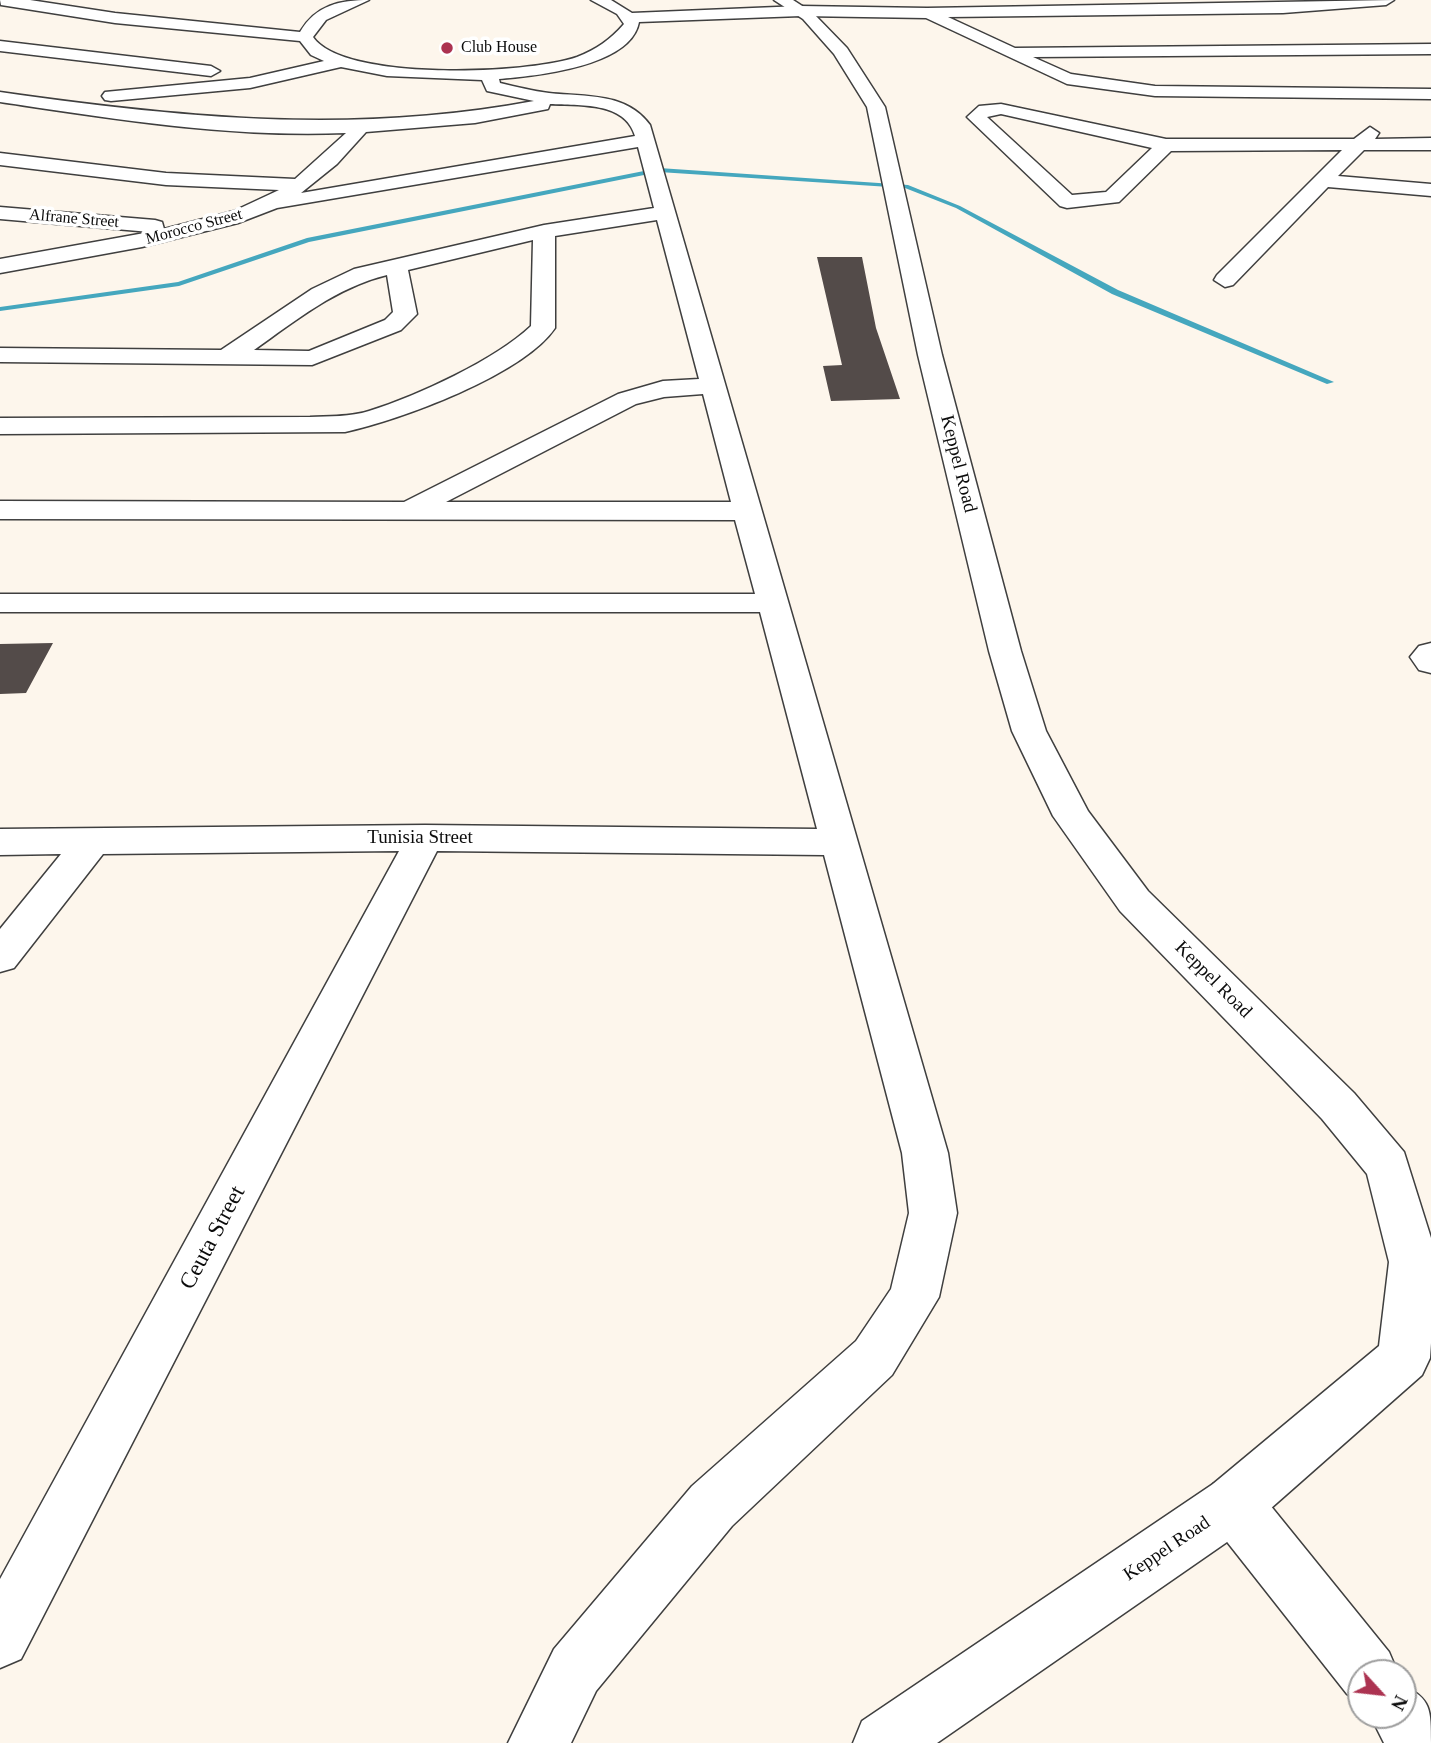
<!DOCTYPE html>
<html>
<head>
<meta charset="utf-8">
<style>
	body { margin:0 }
	#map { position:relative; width:1431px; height:1743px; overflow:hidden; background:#fdf6ec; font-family:"Times New Roman",serif }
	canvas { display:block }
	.north { position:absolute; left:1347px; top:1659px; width:70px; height:70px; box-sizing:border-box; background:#fff; border:2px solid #9e9e9e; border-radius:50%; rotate:117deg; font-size:19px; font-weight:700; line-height:28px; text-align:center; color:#0c0c0c }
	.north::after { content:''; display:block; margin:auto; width:24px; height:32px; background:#ac3351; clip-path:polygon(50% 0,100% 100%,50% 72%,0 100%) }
</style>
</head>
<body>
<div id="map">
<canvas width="1431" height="1743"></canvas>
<div class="north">N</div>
</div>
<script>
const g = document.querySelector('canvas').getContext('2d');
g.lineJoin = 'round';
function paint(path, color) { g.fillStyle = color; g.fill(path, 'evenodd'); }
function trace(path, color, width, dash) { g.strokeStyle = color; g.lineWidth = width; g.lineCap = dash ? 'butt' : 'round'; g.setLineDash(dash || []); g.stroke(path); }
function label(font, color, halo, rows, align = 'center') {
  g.font = font + ' "Times New Roman",serif'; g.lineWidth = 7; g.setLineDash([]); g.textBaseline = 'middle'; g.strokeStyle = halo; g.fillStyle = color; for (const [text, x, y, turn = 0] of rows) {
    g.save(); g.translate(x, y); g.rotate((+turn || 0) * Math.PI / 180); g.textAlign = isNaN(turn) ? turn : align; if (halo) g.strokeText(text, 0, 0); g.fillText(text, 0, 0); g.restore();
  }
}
paint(new Path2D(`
	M 659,168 L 908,185 L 960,206 L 1118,290 L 1334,382 L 1327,384 L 1112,294 L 956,208 L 905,188 L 659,172 L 309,242 L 179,286 L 0,311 L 0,307 L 178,282 L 307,238 Z`), '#45a7be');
paint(new Path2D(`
	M 817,257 L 862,257 L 876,328 L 900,399 L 831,401 L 823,366 L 842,365 Z
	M 53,643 L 26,693 L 0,694 L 0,644 Z`), '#534b49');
const minor = new Path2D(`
	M 0,0 L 30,0 L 115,13 L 300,32 C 316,5 340,0 369,0 L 326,20 L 313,37 C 344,82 529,74 577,57 C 597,49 610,40 624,24 L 617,14 L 591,0 L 611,0 L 632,13 L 801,6 L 927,8 L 1394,0 L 1386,5 L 1283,13 L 948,17 L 1015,48 L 1431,44 L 1431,54 L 1033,57 L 1071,74 L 1155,86 L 1431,89 L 1431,99 L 1155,96 L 1067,84 L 926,18 L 801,16 L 639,22 C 631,67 535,76 499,79 L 500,83 C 517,87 533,91 549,93 C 586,97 626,92 650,125 L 948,1153 L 957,1213 L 939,1297 L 892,1375 L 732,1526 L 596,1691 L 571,1743 L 508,1743 L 554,1649 L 692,1486 L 856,1341 L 891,1289 L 909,1213 L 902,1153 L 824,855 L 437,851 L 21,1659 L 0,1668 L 0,1579 L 399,851 L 103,854 L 14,968 L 0,972 L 0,929 L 61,854 L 0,855 L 0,829 L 425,825 L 817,829 L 760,612 L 0,612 L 0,594 L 755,594 L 735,520 L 0,519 L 0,501 L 404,502 L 618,394 L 663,381 L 699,379 L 657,220 L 555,236 L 555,328 C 523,375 400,420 345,432 L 0,434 L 0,418 L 310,417 C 330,416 350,417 369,411 C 417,396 495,360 531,326 L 533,240 L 408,270 L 417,314 L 401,330 L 312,365 L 0,362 L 0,348 L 221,350 L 312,289 L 354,269 L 544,225 L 654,208 L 638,147 L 277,208 L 238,223 L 142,247 L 0,273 L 0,259 L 150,232 L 0,219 L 0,207 L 155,220 L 162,222 L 164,229 L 234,211 L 279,190 L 166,185 L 0,165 L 0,153 L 166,173 L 295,179 L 346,133 C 230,138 114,119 0,102 L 0,92 C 182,118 352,135 534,101 L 487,91 L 482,80 L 387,76 L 341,67 L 250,88 L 111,101 L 105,100 L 102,96 L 105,92 L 250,78 L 324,61 L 311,55 L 300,41 L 115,23 L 1,5 ZM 550,104 C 579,106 625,101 635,136 L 301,193 L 337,164 L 366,132 L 475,123 L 548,109 ZM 387,275 L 393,312 L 385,320 L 309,351 L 254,350 C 295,321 337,287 387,275 ZM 703,394 L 731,502 L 446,502 L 636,404 L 664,397 Z
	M 0,41 L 211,66 L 220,71 L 211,76 L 0,51 Z
	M 1001,104 L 1166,139 L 1354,139 L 1370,127 L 1379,133 L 1375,139 L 1431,138 L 1431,150 L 1364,150 L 1338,176 L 1431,184 L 1431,196 L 1328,187 L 1233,285 L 1225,287 L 1214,280 L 1217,275 L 1342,150 L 1171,151 L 1119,202 L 1067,208 L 1060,206 L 967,117 L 979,106 ZM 1001,114 L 1152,148 L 1106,192 L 1072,195 L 987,117 Z
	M 1431,643 L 1431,673 L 1419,670 L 1410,657 L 1419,646 Z
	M 1233,1476 L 1253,1484 L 1389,1652 L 1398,1673 L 1361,1673 L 1361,1700 L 1347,1694 L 1213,1524 L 1205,1504 L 1213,1484 Z
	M 1403,1685 C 1431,1699 1431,1709 1431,1743 L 1384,1743 L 1370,1715 L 1403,1715 Z`);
const tertiary = new Path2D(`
	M 774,0 L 793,0 L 813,13 L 847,48 L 885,107 L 942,355 L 1021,651 L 1046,731 L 1088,811 L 1148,891 L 1354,1093 L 1404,1152 L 1431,1238 L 1431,1343 L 1430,1358 L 1422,1375 L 1253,1524 L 937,1743 L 853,1743 L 862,1721 L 1213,1484 L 1379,1346 L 1389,1262 L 1367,1174 L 1322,1119 L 1120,911 L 1053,816 L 1012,731 L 989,651 L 918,355 L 867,107 L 834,54 L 803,19 Z`);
trace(minor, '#3f3f3f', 3);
trace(tertiary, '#3f3f3f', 3);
paint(minor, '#fff');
paint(tertiary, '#fff');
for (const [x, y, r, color] of [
	[447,48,7,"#ac3351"]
]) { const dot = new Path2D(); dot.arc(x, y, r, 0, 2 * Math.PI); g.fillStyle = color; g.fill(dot); trace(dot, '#fff', 2.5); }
label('16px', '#0c0c0c', '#fff', [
	["Club House",461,48]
], 'left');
label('16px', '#0c0c0c', '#fff', [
	["Alfrane Street",74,219,5],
	["Morocco Street",194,227,-15]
]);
label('19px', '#0c0c0c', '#fff', [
	["Keppel Road",958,464,76],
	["Tunisia Street",420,838],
	["Keppel Road",1213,980,45],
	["Keppel Road",1167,1549,-34]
]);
label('23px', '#0c0c0c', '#fff', [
	["Ceuta Street",213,1238,-62]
]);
</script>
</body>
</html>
